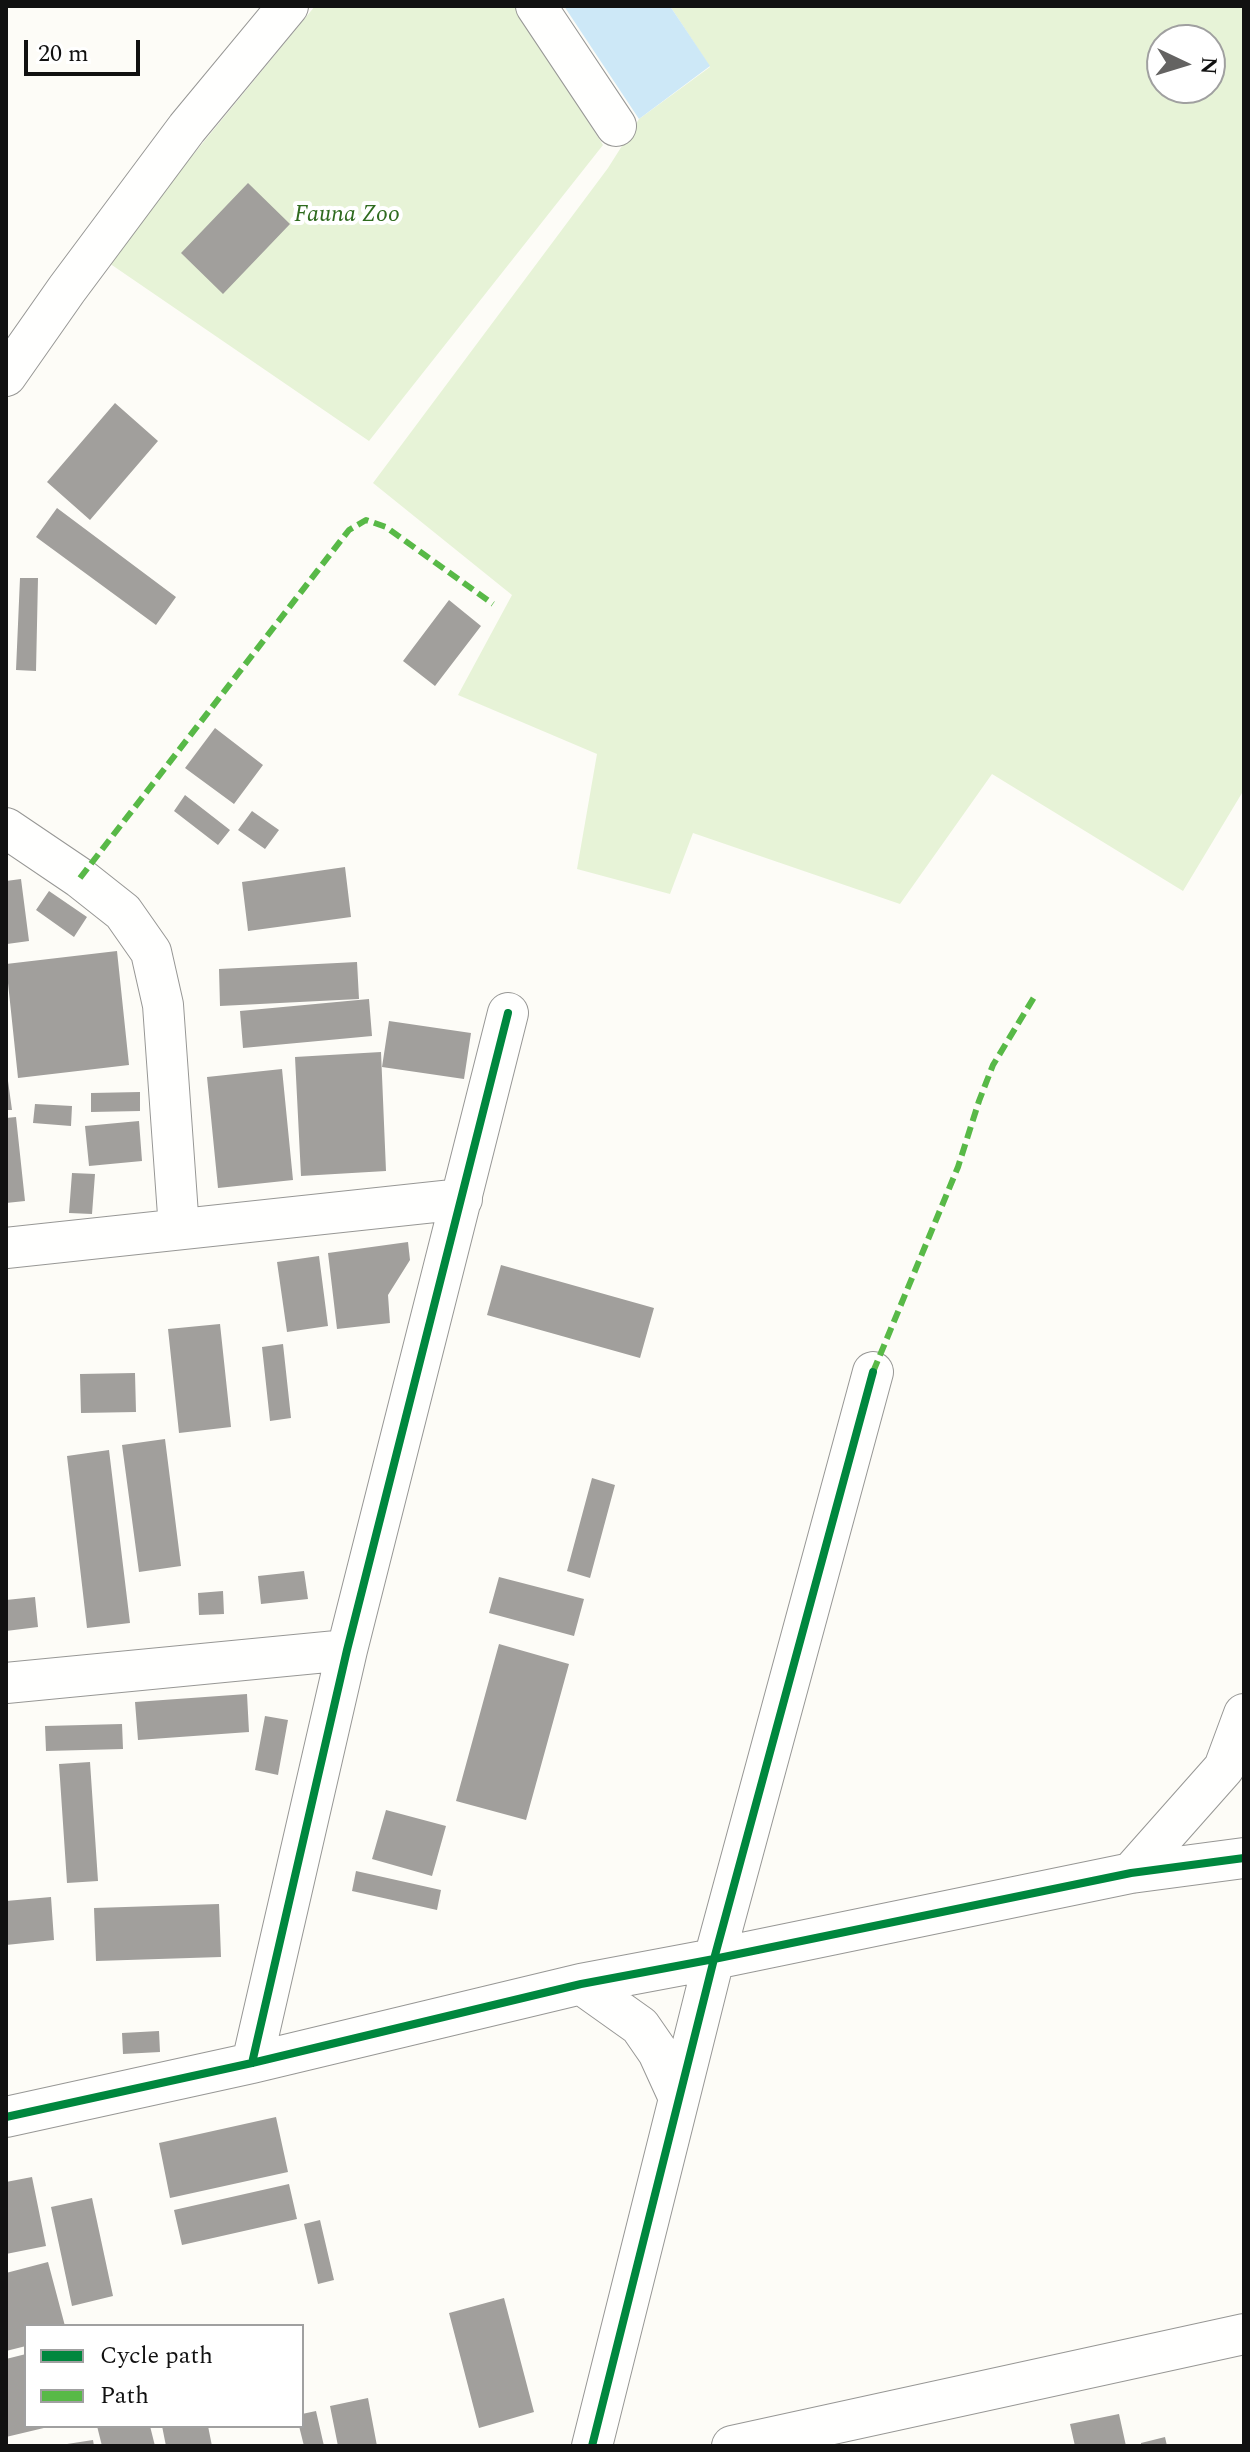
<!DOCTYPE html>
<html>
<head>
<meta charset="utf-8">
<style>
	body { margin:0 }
	#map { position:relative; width:1250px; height:2452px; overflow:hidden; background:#fdfcf7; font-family:Spectral,serif }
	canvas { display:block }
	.frame { position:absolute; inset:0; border:8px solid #111; pointer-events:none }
	.legend { position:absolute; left:24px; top:2324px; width:280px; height:104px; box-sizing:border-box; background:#fff; border:2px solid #a0a0a0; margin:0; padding:10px 14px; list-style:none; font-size:24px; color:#111 }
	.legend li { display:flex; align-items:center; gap:16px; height:40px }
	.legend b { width:40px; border:2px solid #a0a0a0 }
	.north { position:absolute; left:1146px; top:24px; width:80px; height:80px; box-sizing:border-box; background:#fff; border:2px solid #a0a0a0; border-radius:50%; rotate:94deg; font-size:22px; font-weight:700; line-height:32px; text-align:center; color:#111 }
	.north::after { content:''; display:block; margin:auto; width:28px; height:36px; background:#646362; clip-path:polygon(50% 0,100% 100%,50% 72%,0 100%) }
	.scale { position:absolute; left:24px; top:40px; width:116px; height:36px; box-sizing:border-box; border:4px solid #111; border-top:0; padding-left:10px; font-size:24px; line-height:28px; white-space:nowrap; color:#111; -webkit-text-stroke:6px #fff; paint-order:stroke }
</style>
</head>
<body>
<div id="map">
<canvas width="1250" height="2452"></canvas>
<div class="frame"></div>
<ul class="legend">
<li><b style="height:10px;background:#00873e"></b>Cycle path</li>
<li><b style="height:10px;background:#58b947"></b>Path</li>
</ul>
<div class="north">N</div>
<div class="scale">20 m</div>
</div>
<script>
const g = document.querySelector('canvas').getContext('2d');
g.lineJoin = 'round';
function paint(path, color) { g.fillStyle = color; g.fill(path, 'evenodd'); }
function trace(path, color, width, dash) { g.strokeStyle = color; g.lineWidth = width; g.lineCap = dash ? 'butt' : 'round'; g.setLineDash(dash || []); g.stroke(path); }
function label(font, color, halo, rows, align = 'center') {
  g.font = font + ' Spectral,serif'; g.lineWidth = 8; g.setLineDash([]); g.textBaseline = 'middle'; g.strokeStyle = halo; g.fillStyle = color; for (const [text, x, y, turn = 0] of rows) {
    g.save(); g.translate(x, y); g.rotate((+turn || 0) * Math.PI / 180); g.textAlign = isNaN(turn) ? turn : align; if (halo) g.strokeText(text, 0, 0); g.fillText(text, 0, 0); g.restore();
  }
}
paint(new Path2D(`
	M 315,6 L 515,6 L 603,145 L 369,441 L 106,261 Z
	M 670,6 L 1244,6 L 1244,785 L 1242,793 L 1183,891 L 992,774 L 900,904 L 693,833 L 670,894 L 577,869 L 597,754 L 458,695 L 512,595 L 373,483 L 608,168 L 639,119 L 710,67 ZM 1162,40 L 1210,40 L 1210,88 L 1162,88 Z`), '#e7f3d7');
paint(new Path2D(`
	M 564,6 L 670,6 L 710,66 L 639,119 Z`), '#cde8f7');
paint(new Path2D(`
	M 248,183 L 290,224 L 223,294 L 181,253 Z
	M 115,403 L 158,441 L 90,520 L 47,482 Z
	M 57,508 L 176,597 L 156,625 L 36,537 Z
	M 20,578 L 38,578 L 36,671 L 16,670 Z
	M 449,600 L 481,626 L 435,686 L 403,661 Z
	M 215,728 L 263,765 L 234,804 L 185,768 Z
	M 185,795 L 230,830 L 218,845 L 174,811 Z
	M 252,811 L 279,830 L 265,849 L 238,830 Z
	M 345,867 L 351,917 L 248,931 L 242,882 Z
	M 21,879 L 29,941 L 7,944 L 6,881 Z
	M 49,891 L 87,917 L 74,937 L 36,910 Z
	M 117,951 L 129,1065 L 18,1078 L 6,964 Z
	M 357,962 L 359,999 L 220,1006 L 219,969 Z
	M 369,999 L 372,1036 L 243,1048 L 240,1011 Z
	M 389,1021 L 471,1033 L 464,1079 L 382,1067 Z
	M 381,1052 L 386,1171 L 301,1176 L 295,1057 Z
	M 282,1069 L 293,1180 L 218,1188 L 207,1077 Z
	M 6,1081 L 8,1081 L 12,1110 L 6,1110 Z
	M 140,1092 L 140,1111 L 91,1112 L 91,1093 Z
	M 35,1104 L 72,1106 L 71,1126 L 33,1123 Z
	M 16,1117 L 25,1201 L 6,1203 L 6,1118 Z
	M 139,1121 L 142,1161 L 89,1166 L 85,1126 Z
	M 72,1173 L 95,1174 L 92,1214 L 69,1213 Z
	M 408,1242 L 410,1260 L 388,1295 L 390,1323 L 337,1329 L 328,1253 Z
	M 319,1256 L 328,1326 L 287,1332 L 277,1262 Z
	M 501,1265 L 654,1308 L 640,1358 L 487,1315 Z
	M 220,1324 L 231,1427 L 179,1433 L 168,1329 Z
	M 283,1344 L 291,1418 L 270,1421 L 262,1347 Z
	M 135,1373 L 136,1412 L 81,1413 L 80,1374 Z
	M 165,1439 L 181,1566 L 139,1572 L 122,1445 Z
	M 109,1450 L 130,1623 L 87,1628 L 67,1456 Z
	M 592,1478 L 615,1485 L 590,1578 L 567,1571 Z
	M 304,1571 L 308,1599 L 261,1604 L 258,1576 Z
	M 499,1577 L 584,1599 L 574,1636 L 489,1613 Z
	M 223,1591 L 224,1614 L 199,1615 L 198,1593 Z
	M 35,1597 L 38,1627 L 6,1631 L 6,1600 Z
	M 499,1644 L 569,1664 L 526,1820 L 456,1801 Z
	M 247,1694 L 249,1732 L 138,1740 L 135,1702 Z
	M 265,1716 L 288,1720 L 278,1775 L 255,1770 Z
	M 122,1724 L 123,1749 L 46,1751 L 45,1726 Z
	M 90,1762 L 98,1881 L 67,1883 L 59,1764 Z
	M 386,1810 L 446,1826 L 432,1876 L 372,1859 Z
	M 356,1871 L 441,1890 L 437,1910 L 352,1891 Z
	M 51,1897 L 54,1940 L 6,1945 L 6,1901 Z
	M 219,1904 L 221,1957 L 96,1961 L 94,1908 Z
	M 159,2031 L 160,2052 L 123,2054 L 122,2033 Z
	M 276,2117 L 288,2172 L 170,2198 L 159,2143 Z
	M 32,2177 L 46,2246 L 6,2254 L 6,2182 Z
	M 289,2184 L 297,2219 L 182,2245 L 174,2210 Z
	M 92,2198 L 113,2296 L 72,2306 L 51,2207 Z
	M 320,2220 L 334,2280 L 318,2284 L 304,2224 Z
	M 48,2262 L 65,2326 L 26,2326 L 26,2346 L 6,2351 L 6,2273 Z
	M 504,2298 L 534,2412 L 479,2428 L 449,2313 Z
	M 26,2354 L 26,2426 L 48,2427 L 6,2437 L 6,2359 Z
	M 368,2398 L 377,2446 L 338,2446 L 330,2406 Z
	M 316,2411 L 324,2446 L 304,2446 L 299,2426 L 302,2426 L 302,2414 Z
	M 1119,2414 L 1126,2446 L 1075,2446 L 1070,2424 Z
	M 97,2426 L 150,2426 L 155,2446 L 102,2446 Z
	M 162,2426 L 208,2426 L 212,2446 L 166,2446 Z
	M 1165,2437 L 1167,2446 L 1141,2446 L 1141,2443 Z
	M 93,2440 L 94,2446 L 68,2446 L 67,2444 Z`), '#a19f9c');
const minor = new Path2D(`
	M 536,6 L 616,126
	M 6,376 L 67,289 L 187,128 L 288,6
	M 6,828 L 80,878 L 123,912 L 151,952 L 163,1005 L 179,1229
	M 6,1248 L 462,1199
	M 6,1683 L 347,1650
	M 1131,1873 L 1224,1768 L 1244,1714
	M 581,1984 L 640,2026 L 658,2052 L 679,2098
	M 252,2063 L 347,1650 L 508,1013
	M 6,2117 L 252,2063 L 581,1984 L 714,1959 L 1131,1873 L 1244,1858
	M 592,2446 L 714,1959 L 873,1372
	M 732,2446 L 1244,2334`);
trace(minor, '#979795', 42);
trace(minor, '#fffffe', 40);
trace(new Path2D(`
	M 80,878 L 349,530 L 366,520 L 386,527 L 493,604
	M 873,1372 L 958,1167 L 979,1101 L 993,1065 L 1036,994`), '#58b947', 6, [12, 6]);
trace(new Path2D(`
	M 252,2063 L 347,1650 L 508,1013
	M 6,2117 L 252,2063 L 581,1984 L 714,1959 L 1131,1873 L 1244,1858
	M 592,2446 L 714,1959 L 873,1372`), '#00873e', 8);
label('italic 24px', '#2f6b1f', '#fff', [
	["Fauna Zoo",347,216]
]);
</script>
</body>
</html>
